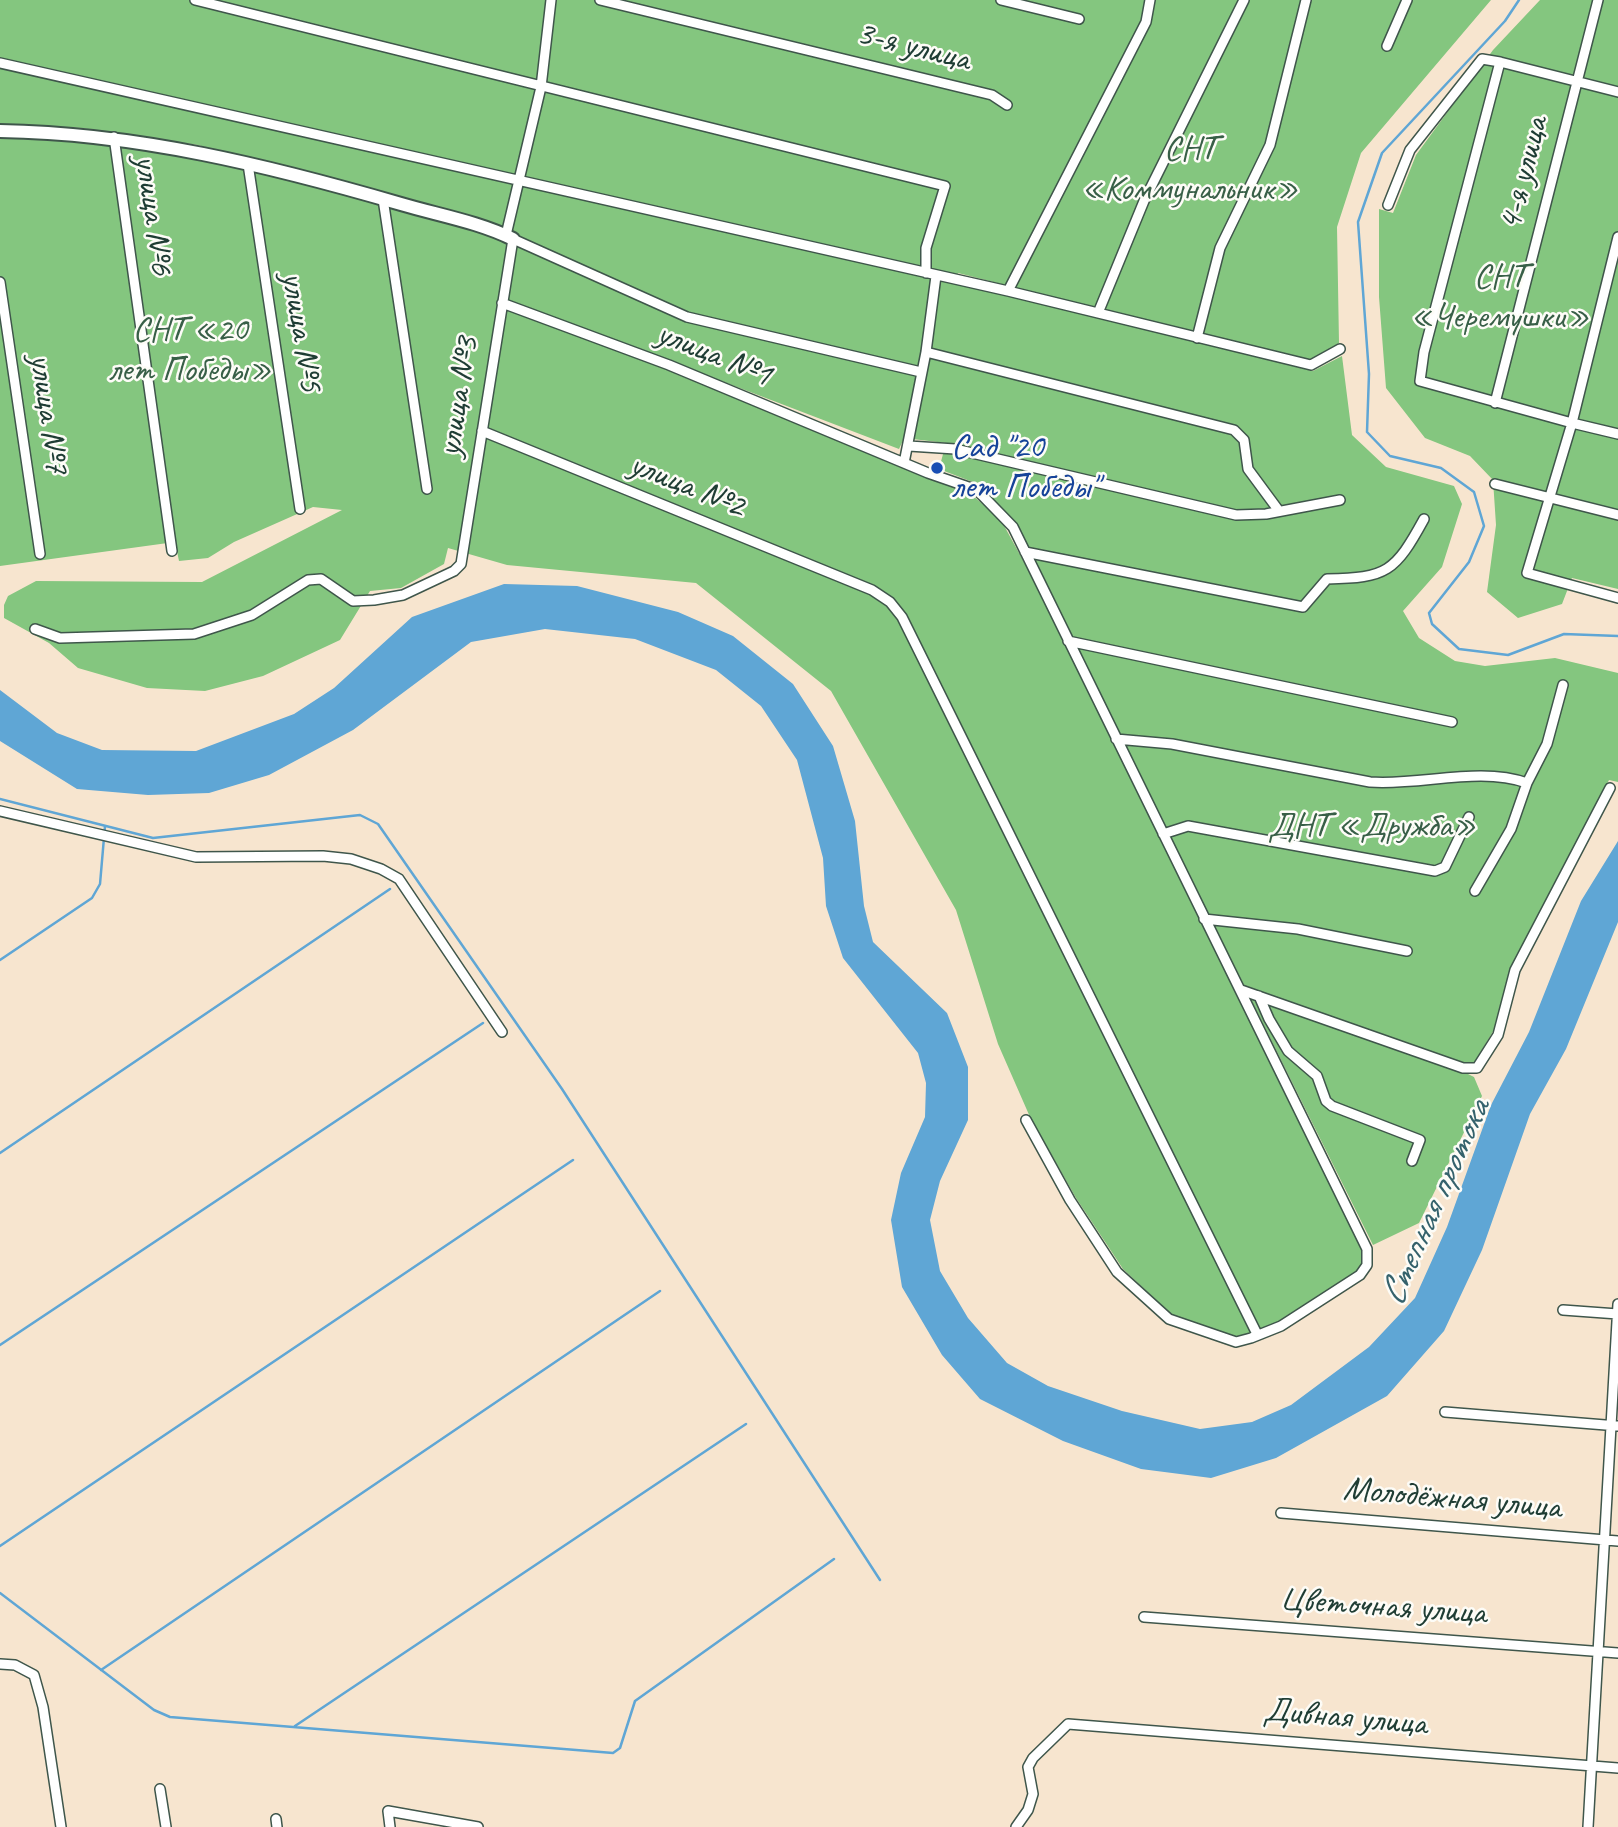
<!DOCTYPE html>
<html>
<head>
<meta charset="utf-8">
<style>
	body { margin:0 }
	canvas { display:block; background:#f7e5cf }
</style>
</head>
<body>
<canvas width="1618" height="1827"></canvas>
<script>
const g = document.querySelector('canvas').getContext('2d');
g.lineJoin = 'round';
function paint(path, color) { g.fillStyle = color; g.fill(path, 'evenodd'); }
function trace(path, color, width, dash) { g.strokeStyle = color; g.lineWidth = width; g.lineCap = dash ? 'butt' : 'round'; g.setLineDash(dash || []); g.stroke(path); }
function label(font, color, halo, rows, align = 'center') {
  g.font = font + ' Caveat,sans-serif'; g.lineWidth = 5; g.setLineDash([]); g.textBaseline = 'middle'; g.strokeStyle = halo; g.fillStyle = color; for (const [text, x, y, turn = 0] of rows) {
    g.save(); g.translate(x, y); g.rotate((+turn || 0) * Math.PI / 180); g.textAlign = isNaN(turn) ? turn : align; if (halo) g.strokeText(text, 0, 0); g.fillText(text, 0, 0); g.restore();
  }
}
paint(new Path2D(`
	M 0,0 L 1491,0 L 1361,153 L 1337,227 L 1339,343 L 1311,363 L 958,273 L 955,283 L 1313,371 L 1342,356 L 1352,435 L 1386,467 L 1454,486 L 1462,504 L 1442,567 L 1403,611 L 1419,638 L 1455,661 L 1485,666 L 1555,658 L 1618,673 L 1618,782 L 1609,780 L 1510,973 L 1495,1028 L 1468,1074 L 1474,1077 L 1482,1096 L 1419,1223 L 1373,1245 L 1018,531 L 983,486 L 939,469 L 946,443 L 904,438 L 899,449 L 677,364 L 676,374 L 971,494 L 1001,520 L 1031,575 L 1364,1255 L 1361,1269 L 1279,1322 L 1236,1339 L 1172,1315 L 1123,1269 L 1076,1198 L 1030,1117 L 998,1044 L 956,910 L 831,691 L 696,583 L 507,565 L 448,548 L 444,564 L 401,588 L 370,591 L 340,640 L 263,676 L 205,691 L 147,688 L 78,668 L 49,643 L 4,618 L 4,605 L 8,596 L 36,581 L 202,582 L 342,510 L 313,507 L 234,542 L 208,558 L 179,561 L 175,542 L 0,566 L 0,138 L 140,145 L 218,161 L 492,234 L 556,257 L 497,227 L 198,145 L 81,128 L 0,125 Z
	M 1540,0 L 1618,0 L 1618,589 L 1572,578 L 1562,604 L 1518,618 L 1487,592 L 1496,525 L 1493,480 L 1470,456 L 1425,438 L 1386,388 L 1379,297 L 1379,209 L 1393,213 L 1416,155 L 1493,50 Z`), '#84c67f');
paint(new Path2D(`
	M 504,584 L 577,586 L 678,612 L 733,636 L 793,684 L 833,746 L 855,821 L 864,906 L 873,942 L 947,1013 L 968,1067 L 968,1120 L 940,1181 L 930,1220 L 940,1271 L 968,1318 L 1007,1363 L 1048,1386 L 1122,1411 L 1200,1429 L 1252,1422 L 1291,1405 L 1369,1347 L 1415,1298 L 1447,1227 L 1491,1105 L 1529,1032 L 1581,901 L 1618,841 L 1618,922 L 1566,1049 L 1530,1114 L 1482,1250 L 1444,1331 L 1387,1396 L 1276,1458 L 1211,1478 L 1141,1469 L 1063,1441 L 980,1399 L 942,1355 L 902,1287 L 891,1220 L 901,1173 L 925,1117 L 926,1083 L 918,1053 L 843,958 L 826,906 L 823,858 L 797,760 L 761,706 L 716,670 L 635,639 L 545,629 L 471,642 L 353,730 L 269,775 L 209,793 L 148,795 L 77,789 L 0,741 L 0,690 L 57,733 L 102,750 L 196,751 L 294,714 L 334,688 L 412,617 Z`), '#5fa6d5');
trace(new Path2D(`
	M 1519,0 L 1505,21 L 1382,153 L 1358,222 L 1369,374 L 1367,432 L 1390,456 L 1441,468 L 1474,492 L 1484,526 L 1469,562 L 1429,613 L 1432,624 L 1459,649 L 1508,655 L 1564,634 L 1618,636
	M 0,799 L 153,838 L 360,815 L 378,824 L 562,1089 L 880,1580
	M 0,960 L 92,898 L 100,884 L 105,826
	M 0,1153 L 390,889
	M 0,1345 L 483,1023
	M 0,1546 L 573,1160
	M 0,1593 L 154,1710 L 170,1717 L 613,1753 L 620,1748 L 635,1701 L 834,1559
	M 101,1670 L 660,1291
	M 295,1726 L 746,1424`), '#5fa6d5', 2.5);
const street = new Path2D(`
	M 195,0 L 945,186 L 926,248 L 926,273
	M 600,0 L 992,95 L 1007,105
	M 1001,0 L 1079,19
	M 1387,46 L 1407,0
	M 0,63 L 1008,291 L 1311,365 L 1340,349
	M 1618,92 L 1500,62 L 1424,352 L 1420,381 L 1572,423 L 1527,573 L 1618,598
	M 114,137 L 172,551
	M 248,164 L 300,509
	M 383,199 L 427,489
	M 1388,205 L 1410,150 L 1482,59 L 1500,62
	M 506,235 L 541,87 L 551,0
	M 1618,237 L 1572,423 L 1618,434
	M 0,282 L 40,554
	M 1008,291 L 1146,22 L 1150,0
	M 502,303 L 669,365 L 928,473 L 977,490 L 1013,527 L 1367,1249 L 1367,1265 L 1360,1275 L 1281,1326 L 1251,1338 L 1236,1342 L 1169,1319 L 1117,1272 L 1070,1200 L 1026,1120
	M 1098,313 L 1144,201 L 1244,0
	M 1197,338 L 1220,248 L 1270,145 L 1306,0
	M 926,352 L 1234,430 L 1244,440 L 1248,469 L 1279,511
	M 1495,403 L 1598,0
	M 482,431 L 872,590 L 890,602 L 902,617 L 1257,1334
	M 909,446 L 955,449 L 1236,515 L 1266,514 L 1340,500
	M 904,463 L 926,352 L 936,276
	M 1495,484 L 1618,515
	M 1025,552 L 1303,607 L 1327,579 C 1387,578 1395,572 1424,519
	M 35,629 L 60,638 L 194,634 L 252,615 L 308,580 L 321,579 L 353,601 L 374,600 L 403,595 L 454,571 L 461,564 L 513,239 L 687,317 L 921,372
	M 1068,641 L 1452,722
	M 1116,739 L 1172,744 L 1370,782 C 1421,786 1479,766 1527,783
	M 0,811 L 196,857 L 323,856 L 351,859 L 381,869 L 399,879 L 502,1032
	M 1163,834 L 1188,826 L 1435,871 L 1445,867 L 1469,817
	M 1475,891 L 1511,829 L 1527,783 L 1547,744 L 1563,685
	M 1204,919 L 1298,929 L 1407,951
	M 1241,990 L 1463,1068 L 1477,1068 L 1498,1035 L 1515,970 L 1610,788
	M 1259,996 L 1269,1019 L 1288,1051 L 1317,1076 L 1326,1101 L 1332,1106 L 1420,1140 L 1412,1161
	M 1563,1310 L 1618,1314
	M 1445,1412 L 1618,1426
	M 1281,1513 L 1618,1541
	M 1144,1617 L 1618,1653
	M 0,1664 L 15,1665 L 34,1675 L 43,1707 L 61,1827
	M 160,1789 L 166,1827
	M 276,1819 L 277,1827
	M 390,1827 L 388,1811 L 478,1827
	M 1016,1827 L 1028,1810 L 1033,1794 L 1028,1767 L 1033,1758 L 1068,1724 L 1618,1768
	M 1588,1827 L 1618,1304`);
const secondary = new Path2D(`
	M 0,131 C 137,133 270,166 401,204 C 438,215 479,222 513,239`);
trace(street, '#3f564b', 12);
trace(secondary, '#3f564b', 16);
trace(street, '#fff', 9);
trace(secondary, '#fff', 12);
for (const [x, y, r, color] of [
	[937,468,7,"#1a4fb4"]
]) { const dot = new Path2D(); dot.arc(x, y, r, 0, 2 * Math.PI); g.fillStyle = color; g.fill(dot); trace(dot, '#fdfcf7', 2.5); }
label('35px', '#1f3d34', '#fdfcf7', [
	["3-я улица",913,47,14],
	["4-я улица",1524,174,-76],
	["улица №6",153,215,82],
	["улица №5",301,332,81],
	["улица №1",714,355,22],
	["улица №3",459,397,-81],
	["улица №7",48,414,82],
	["улица №2",687,486,22],
	["Молодёжная улица",1452,1499,5],
	["Цветочная улица",1383,1607,4],
	["Дивная улица",1345,1718,5]
]);
label('35px', '#385f47', '#fdfcf7', [
	["СНТ",1190,150],
	["«Коммунальник»",1190,190],
	["СНТ",1500,278],
	["«Черемушки»",1500,318],
	["СНТ «20",190,331],
	["лет Победы»",190,371],
	["ДНТ «Дружба»",1372,827]
]);
label('35px', '#164399', '#fdfcf7', [
	["Сад \"20",951,448],
	["лет Победы\"",951,488]
], 'left');
label('italic 37px', '#35626c', '#fdfcf7', [
	["Степная протока",1436,1203,-66]
]);
</script>
</body>
</html>
